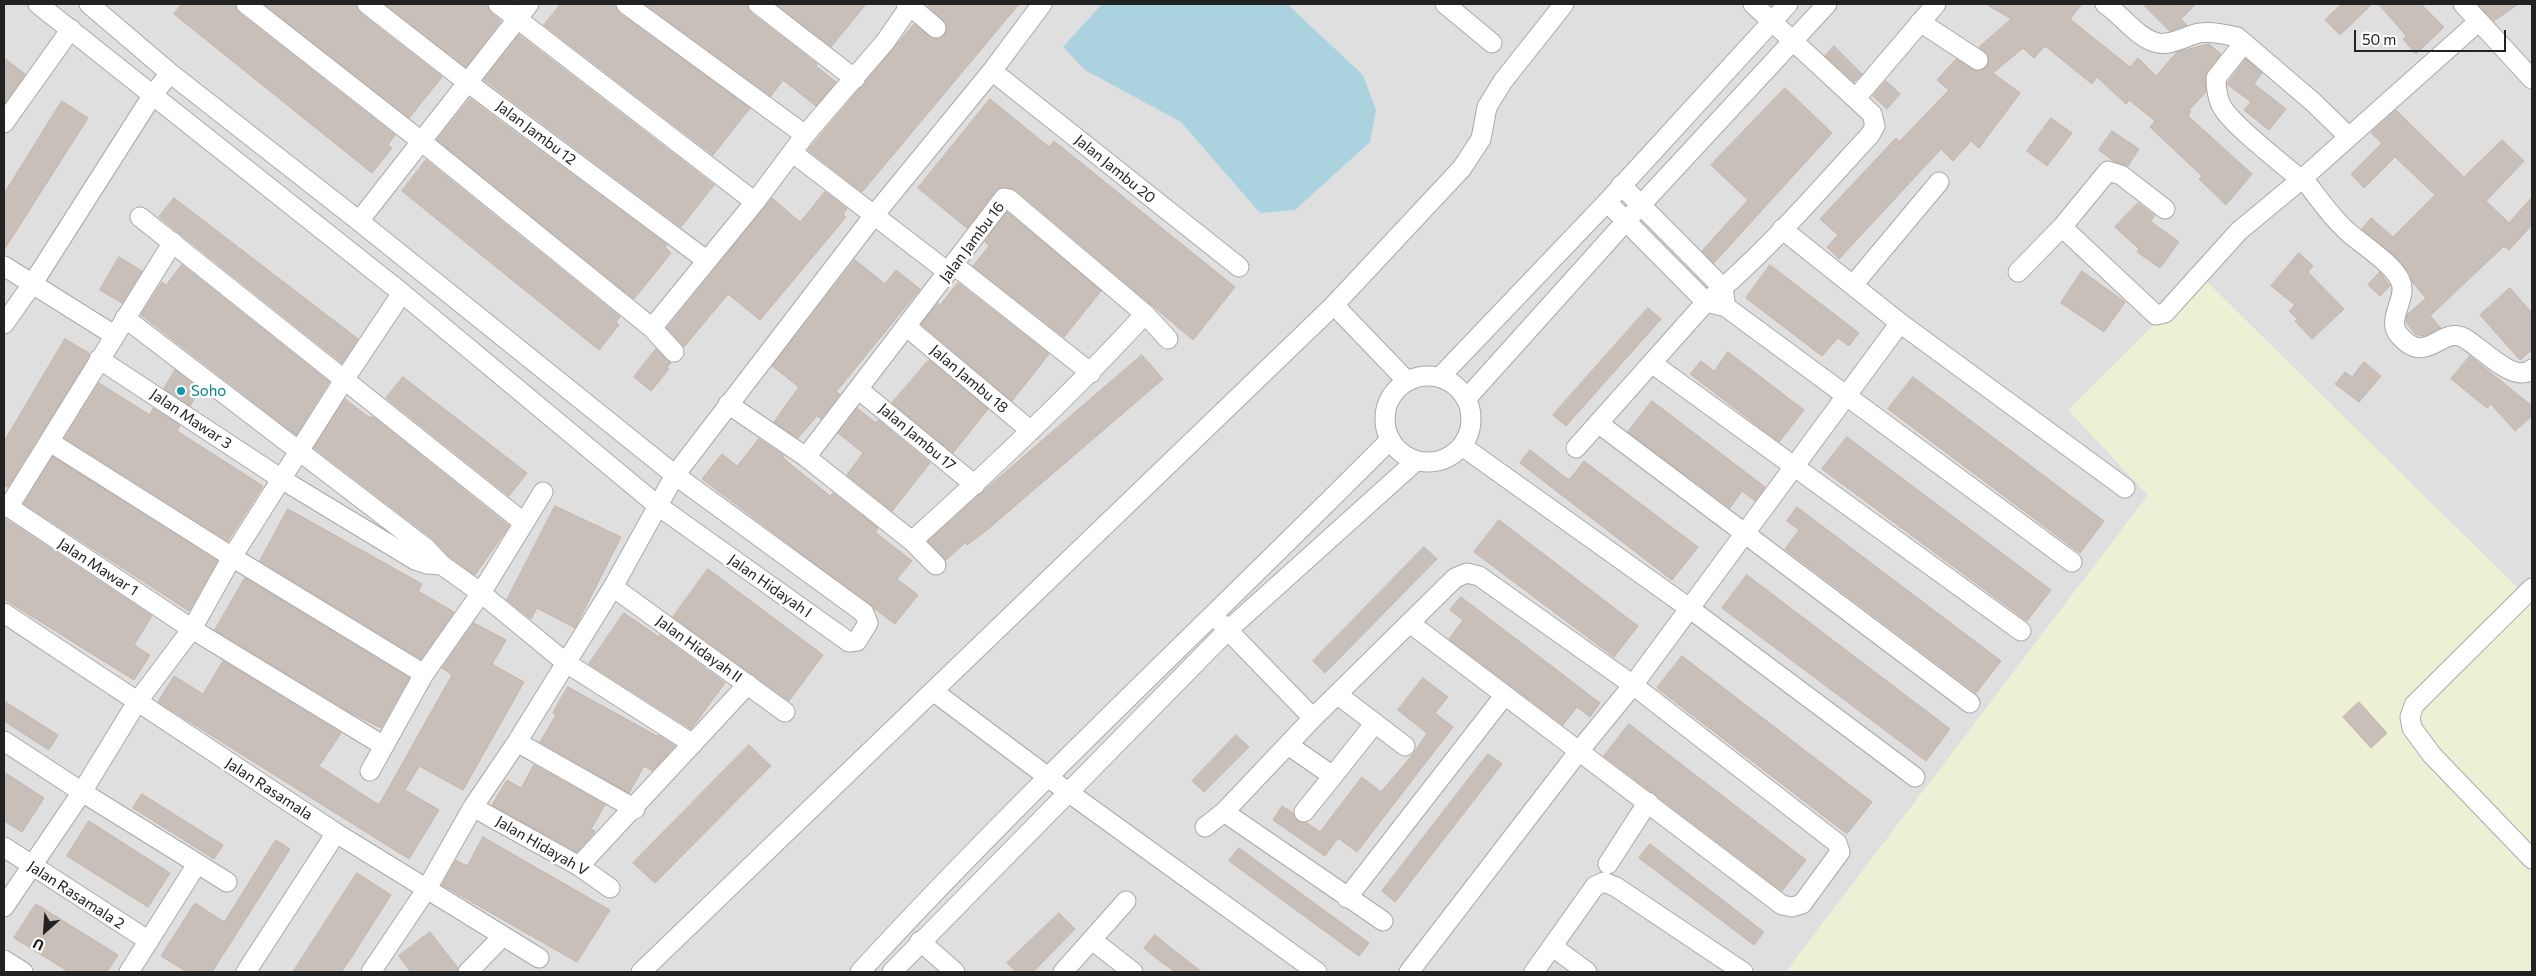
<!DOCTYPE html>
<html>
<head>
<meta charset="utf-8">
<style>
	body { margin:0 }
	#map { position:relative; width:2536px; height:976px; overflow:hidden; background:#f2efe9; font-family:Commissioner,sans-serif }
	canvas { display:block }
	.frame { position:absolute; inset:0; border:5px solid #222; pointer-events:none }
	.north { position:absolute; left:20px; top:906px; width:50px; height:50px; -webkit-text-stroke:4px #fff; paint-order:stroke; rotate:206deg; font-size:14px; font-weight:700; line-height:20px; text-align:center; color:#222 }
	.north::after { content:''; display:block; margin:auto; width:18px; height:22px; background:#222; clip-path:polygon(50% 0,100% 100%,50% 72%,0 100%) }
	.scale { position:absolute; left:2354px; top:30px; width:152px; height:22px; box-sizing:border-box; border:2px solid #222; border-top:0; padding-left:6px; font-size:15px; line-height:18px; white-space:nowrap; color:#222; -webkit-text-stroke:4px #fff; paint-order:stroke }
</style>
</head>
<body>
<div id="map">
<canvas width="2536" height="976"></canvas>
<div class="frame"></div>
<div class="north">U</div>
<div class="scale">50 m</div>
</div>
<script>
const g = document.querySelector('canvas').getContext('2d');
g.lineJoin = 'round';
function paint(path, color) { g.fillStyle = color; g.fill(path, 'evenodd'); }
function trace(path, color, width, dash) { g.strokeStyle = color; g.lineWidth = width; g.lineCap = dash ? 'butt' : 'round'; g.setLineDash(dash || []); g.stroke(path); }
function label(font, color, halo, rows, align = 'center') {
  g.font = font + ' Commissioner,sans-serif'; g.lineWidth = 4.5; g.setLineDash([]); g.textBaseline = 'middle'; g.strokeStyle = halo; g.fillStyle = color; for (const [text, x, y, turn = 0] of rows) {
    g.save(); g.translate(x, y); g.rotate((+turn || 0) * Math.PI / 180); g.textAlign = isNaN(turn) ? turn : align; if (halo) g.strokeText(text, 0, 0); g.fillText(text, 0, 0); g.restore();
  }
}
paint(new Path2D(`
	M 4,4 L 2532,4 L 2532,586 L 2524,594 L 2069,410 L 2148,495 L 1788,970 L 1790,972 L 4,972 Z`), '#e0dfdf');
paint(new Path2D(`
	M 2202,277 L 2524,594 L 2532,586 L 2532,972 L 1790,972 L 1787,970 L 2148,495 L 2068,410 Z`), '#eef0d5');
paint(new Path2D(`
	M 1102,4 L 1287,4 L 1363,75 L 1376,110 L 1370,142 L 1295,210 L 1260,213 L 1181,122 L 1085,70 L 1063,47 Z`), '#aad3df');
const building = new Path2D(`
	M 182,4 L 235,4 L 239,13 L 395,135 L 388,145 L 392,148 L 372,173 L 174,14 Z
	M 264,4 L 356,4 L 360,13 L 442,77 L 409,118 Z
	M 385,4 L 487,4 L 491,13 L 501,21 L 466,67 Z
	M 561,4 L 615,4 L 619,13 L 750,108 L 713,155 L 544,25 Z
	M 645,4 L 747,4 L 751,13 L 817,64 L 816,66 L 836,82 L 816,106 L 783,80 L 771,96 Z
	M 776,4 L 866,4 L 831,47 Z
	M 930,4 L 1019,4 L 862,192 L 808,150 L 914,24 L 934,39 L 945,35 L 946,24 L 928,6 Z
	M 1986,4 L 2082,4 L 2070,19 L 2130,67 L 2138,58 L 2156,76 L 2177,52 L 2209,44 L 2221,54 L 2207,72 L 2206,92 L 2189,110 L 2191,111 L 2188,116 L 2252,174 L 2226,205 L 2199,179 L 2202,176 L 2150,127 L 2155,121 L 2129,100 L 2126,104 L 2097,77 L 2092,84 L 2045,46 L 2034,58 L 2023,48 L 1993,73 L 2020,93 L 1979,148 L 1971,141 L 1953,161 L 1941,149 L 1839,259 L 1827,247 L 1838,235 L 1820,219 L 1896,138 L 1899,142 L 1949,90 L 1937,80 L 1956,59 L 1977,71 L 1987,67 L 1988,55 L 1979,47 L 2011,19 Z
	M 2143,4 L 2164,5 L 2196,4 L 2181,19 L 2187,25 L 2170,31 Z
	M 2342,4 L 2372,4 L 2340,35 L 2325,20 Z
	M 2379,4 L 2421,4 L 2444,27 L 2416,54 L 2403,39 L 2406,36 Z
	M 2478,4 L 2518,4 L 2494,21 Z
	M 519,35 L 714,185 L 681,227 L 484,80 Z
	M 1834,46 L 1862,74 L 1854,82 L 1825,56 Z
	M 4,58 L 25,74 L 4,104 Z
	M 2246,59 L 2262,73 L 2254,84 L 2286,109 L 2269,130 L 2244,110 L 2251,102 L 2227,84 Z
	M 1886,81 L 1900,94 L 1887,109 L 1873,96 Z
	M 1785,88 L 1832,133 L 1714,263 L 1702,251 L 1748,200 L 1711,165 Z
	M 470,99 L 667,245 L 665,247 L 671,253 L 634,299 L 437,140 Z
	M 990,99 L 1049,147 L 1054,141 L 1235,287 L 1193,340 L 1016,190 L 1006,187 L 995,191 L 967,228 L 918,188 Z
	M 62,101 L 88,118 L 4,250 L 4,194 Z
	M 2396,110 L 2464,177 L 2502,140 L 2524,161 L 2486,201 L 2509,223 L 2532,197 L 2532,225 L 2509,250 L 2504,246 L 2430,316 L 2441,328 L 2423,336 L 2415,334 L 2406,322 L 2407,315 L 2426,298 L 2413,283 L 2410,274 L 2399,260 L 2362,229 L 2371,218 L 2393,237 L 2435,195 L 2395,157 L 2364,188 L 2351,174 L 2382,143 L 2371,133 Z
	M 2051,118 L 2072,133 L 2047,166 L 2027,151 Z
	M 2112,131 L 2139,149 L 2128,166 L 2115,162 L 2099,150 Z
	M 426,160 L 620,317 L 616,322 L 619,325 L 599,350 L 402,191 Z
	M 825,192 L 847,209 L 843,214 L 846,217 L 760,320 L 728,294 L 684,347 L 667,328 L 772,198 L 800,222 Z
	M 174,198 L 358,339 L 342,363 L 159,217 Z
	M 2138,203 L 2155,216 L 2150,221 L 2179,242 L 2160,268 L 2137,252 L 2139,249 L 2115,227 Z
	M 1007,212 L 1101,291 L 1064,337 L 973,266 L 989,246 L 985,242 Z
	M 2299,253 L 2313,266 L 2308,272 L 2344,309 L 2312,339 L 2295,321 L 2297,319 L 2289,311 L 2295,305 L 2271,286 Z
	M 119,257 L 142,271 L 122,303 L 100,290 Z
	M 855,260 L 885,284 L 896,270 L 920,289 L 836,392 L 840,394 L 821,419 L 817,416 L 798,438 L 774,422 L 799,387 L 772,366 Z
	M 182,265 L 329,382 L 296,435 L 141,315 L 162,282 L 166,285 Z
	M 1770,265 L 1859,333 L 1849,346 L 1838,338 L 1822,356 L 1746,298 Z
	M 2082,271 L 2125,302 L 2104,332 L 2061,303 Z
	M 2380,272 L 2390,286 L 2380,296 L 2368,285 Z
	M 958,283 L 1049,354 L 1012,401 L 921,324 L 938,303 L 940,305 Z
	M 2510,288 L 2532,313 L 2532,350 L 2520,360 L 2480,315 Z
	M 1648,308 L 1661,319 L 1566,426 L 1553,415 Z
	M 65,339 L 89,353 L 88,358 L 8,487 L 4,485 L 4,442 Z
	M 656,349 L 671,363 L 667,367 L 669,369 L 651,391 L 634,377 Z
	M 1728,352 L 1804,410 L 1779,442 L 1690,374 L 1701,361 L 1714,371 Z
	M 1142,355 L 1163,379 L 987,530 L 967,545 L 965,543 L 946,560 L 928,541 L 988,487 Z
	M 2470,356 L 2532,406 L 2532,416 L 2515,431 L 2491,404 L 2487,408 L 2451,379 Z
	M 929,360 L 988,409 L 953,453 L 892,403 Z
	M 2364,362 L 2381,376 L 2359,402 L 2335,384 L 2345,372 L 2352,377 Z
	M 175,370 L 200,389 L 190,406 L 164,389 Z
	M 403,377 L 527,473 L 509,496 L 386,398 Z
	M 1913,377 L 2104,521 L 2080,553 L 1888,409 Z
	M 99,383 L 150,415 L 153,408 L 180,425 L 177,431 L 263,486 L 228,541 L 65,438 Z
	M 345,399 L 370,418 L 372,416 L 509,526 L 475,575 L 449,556 L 433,539 L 314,448 Z
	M 1652,401 L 1765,487 L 1755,501 L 1742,491 L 1730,508 L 1628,432 Z
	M 857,408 L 876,423 L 878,420 L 930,463 L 892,511 L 847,475 L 863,453 L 838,433 Z
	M 1847,437 L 2051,590 L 2027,621 L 1822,469 Z
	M 759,439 L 784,456 L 783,457 L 789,463 L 830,496 L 833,493 L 878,528 L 875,532 L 912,561 L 897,579 L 918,595 L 895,624 L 702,479 L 722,454 L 737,466 Z
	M 1530,450 L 1569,480 L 1584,461 L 1698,547 L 1672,580 L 1520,463 Z
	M 53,457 L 217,561 L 189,611 L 24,504 Z
	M 555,506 L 621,537 L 575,628 L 537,608 L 531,619 L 507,600 Z
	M 1797,507 L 2001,661 L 1976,693 L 1785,549 L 1799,530 L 1787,521 Z
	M 288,509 L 422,584 L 418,591 L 454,612 L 421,659 L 260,561 Z
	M 4,518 L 152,616 L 134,645 L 150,655 L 134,680 L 4,599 Z
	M 1499,520 L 1638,626 L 1614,657 L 1474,552 Z
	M 1424,547 L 1437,559 L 1325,673 L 1313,661 Z
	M 708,569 L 823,655 L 789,701 L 673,617 Z
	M 1747,575 L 1950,729 L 1926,761 L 1722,608 Z
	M 245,578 L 409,678 L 381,728 L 353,714 L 215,630 Z
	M 1461,597 L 1600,703 L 1590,717 L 1577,707 L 1563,725 L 1449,639 L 1463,620 L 1450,610 Z
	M 624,613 L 659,637 L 660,635 L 725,683 L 691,729 L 589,664 Z
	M 474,623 L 506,640 L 492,664 L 524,682 L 463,790 L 419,766 L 405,790 L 439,810 L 409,859 L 158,702 L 174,676 L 203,694 L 223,661 L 341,733 L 319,766 L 379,805 L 452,675 L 442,668 Z
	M 1682,656 L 1872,802 L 1847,834 L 1657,688 Z
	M 1423,678 L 1448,697 L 1435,713 L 1453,727 L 1357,852 L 1338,838 L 1325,856 L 1273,820 L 1282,806 L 1293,813 L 1297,821 L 1307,823 L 1320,832 L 1362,777 L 1381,792 L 1414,753 L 1427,733 L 1398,710 Z
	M 568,687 L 657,736 L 658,735 L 675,746 L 652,771 L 644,766 L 629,793 L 540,742 L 556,715 L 553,713 Z
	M 4,701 L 58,735 L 49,750 L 4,721 Z
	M 2359,702 L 2387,733 L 2371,748 L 2343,717 Z
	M 1629,724 L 1806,860 L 1782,891 L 1604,756 Z
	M 1236,735 L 1249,747 L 1204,792 L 1192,781 Z
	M 749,745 L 771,766 L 655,883 L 633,863 Z
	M 1488,754 L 1502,764 L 1395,902 L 1382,891 Z
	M 534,765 L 605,805 L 591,829 L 595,831 L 593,834 L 577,852 L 492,805 L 507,780 L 521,788 Z
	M 4,772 L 44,798 L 22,832 L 4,821 Z
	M 142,794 L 223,845 L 214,859 L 133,808 Z
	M 89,821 L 170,873 L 148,907 L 67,856 Z
	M 483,837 L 610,910 L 577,962 L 442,885 L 456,860 L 467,866 Z
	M 276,840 L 290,849 L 212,972 L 187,972 L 161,956 L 195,903 L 224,922 Z
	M 1650,844 L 1764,932 L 1754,945 L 1639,858 Z
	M 1239,848 L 1369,943 L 1359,956 L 1229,861 Z
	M 357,873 L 391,895 L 351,958 L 341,972 L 293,972 Z
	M 36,904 L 118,955 L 107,972 L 69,972 L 14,938 Z
	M 1059,913 L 1075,929 L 1033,972 L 1016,972 L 1007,963 Z
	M 430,932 L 458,968 L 457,972 L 411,972 L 399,956 Z
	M 1155,935 L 1175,951 L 1202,972 L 1175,972 L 1156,958 L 1144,948 Z`);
paint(building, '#c7bfb8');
trace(building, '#c4b6ab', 1);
const minor = new Path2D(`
	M 38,4 L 402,293 L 657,505 L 849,642 L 857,641 L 868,623 L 864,613 L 675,475 L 359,221 L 170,73 L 89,4
	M 246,4 L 421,141 L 652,328 L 755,202 L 805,135 L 885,42 L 910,6 L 906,4
	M 367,4 L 467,82 L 706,260
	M 498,4 L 755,202
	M 626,4 L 805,135
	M 758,4 L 855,79
	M 1445,4 L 1492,43
	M 2105,4 C 2122,15 2138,39 2158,43 C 2170,46 2186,36 2199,33 C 2211,31 2225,34 2237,37 L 2313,102 L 2349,137
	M 2463,4 L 2532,79
	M 910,6 L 936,28
	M 1920,22 L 1978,60
	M 2244,43 L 2216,78 C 2216,88 2217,96 2221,105 C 2230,124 2282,163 2300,179
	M 992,71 L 1239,267
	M 1856,98 L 1936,4
	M 4,123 L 71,29
	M 793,153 L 948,272
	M 2303,178 C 2317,196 2330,216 2347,231 C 2362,245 2392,263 2400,280 C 2409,298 2385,319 2399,335 C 2427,368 2441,325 2464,338 C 2480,346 2514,385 2532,369
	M 1621,185 L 1723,288 L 1725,301
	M 1607,202 L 1706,302 L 1726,307 L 2072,562
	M 140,217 L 523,522
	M 359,221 L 529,4
	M 2062,227 L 2156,315 L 2165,313 L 2239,231 L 2303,178 L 2478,22
	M 1782,229 L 1900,323 L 2125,488
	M 954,265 L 1091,373
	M 4,266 L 114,335
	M 2018,272 L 2062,227 L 2108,171 L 2121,175 L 2165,209
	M 1853,285 L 1939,182
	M 1334,305 L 1407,381
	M 125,318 L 426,548 L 442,565 L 481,593 L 565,662 L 693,744
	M 4,324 L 33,283 L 152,96 L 170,73
	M 907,327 L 1031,431
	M 652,328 L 674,352
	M 99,359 L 283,480 L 415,560 L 427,564 L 442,565
	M 1653,364 L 2021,631
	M1385 419a43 43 0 1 1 86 0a43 43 0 1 1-86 0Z
	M 1440,377 L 1607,202 L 1788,4
	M 858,389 L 975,485
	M 1467,398 L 1627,220 L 1827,4
	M 728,404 L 806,457 L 912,541 C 993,468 1072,394 1145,314
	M 1598,423 L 1970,703
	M 50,442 L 232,557 L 424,674
	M 1462,446 L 1689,608 L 1915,777
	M 1576,448 L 1706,302 C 1766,253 1817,192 1870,135 L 1875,126 L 1872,114 L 1753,4
	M 806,457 L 1004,198 L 1009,199 L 1145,314 L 1168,339
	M 4,504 L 192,629 L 384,746
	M 8,508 L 173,242
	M 912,541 L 936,565
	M 613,587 L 785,712
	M 2532,588 L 2414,705 L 2410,717 L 2412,728 L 2432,755 L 2532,859
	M 4,613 L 336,833 L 539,958
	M 1220,622 L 1313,718
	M 933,691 L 1068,792 L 1317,972
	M 1338,695 L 1405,746
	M 4,741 L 82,792 L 227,882
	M 517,742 L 635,809
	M 1288,745 L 1333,776 L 1375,723
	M 370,771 L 424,674 L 481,593 L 543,492
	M 473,807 L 579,866 L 610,888
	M 1224,812 L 1383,921
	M 1304,812 L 1333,776
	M 1205,827 L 1224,812 L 1313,718 L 1455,578 L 1467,573 L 1479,576 L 1633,685 L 1837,843 L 1840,852 L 1802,904 L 1792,907 L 1782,905 L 1411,624
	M 4,847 L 149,941
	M 1608,864 L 1648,802
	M 579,866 L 748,684
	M 1347,898 L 1504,696
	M 4,907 L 82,792 L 137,702 L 192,629 L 232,557 L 344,380 L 402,293
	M 1092,940 L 1133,972
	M 920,941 L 955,972
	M 1553,947 L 1587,972
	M 4,960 L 23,972
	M 129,972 L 197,864
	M 246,972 L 336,833
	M 371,972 L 426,890 L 473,807 L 517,742 L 613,587 L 675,475 L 875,214 L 992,71 L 1042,4
	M 468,972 L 502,937
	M 641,972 L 1334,305 L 1462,168 L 1481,139 L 1487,107 L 1503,81 L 1564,4
	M 860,972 C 1029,788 1214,617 1390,440
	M 892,972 L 1227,631 L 1416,461
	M 1063,972 L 1126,901
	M 1409,972 L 1579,751 L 1633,685 L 1900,323
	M 1534,972 L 1595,886 L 1604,882 L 1616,887 L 1743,972`);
trace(minor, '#a9a9a9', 21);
trace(minor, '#fff', 19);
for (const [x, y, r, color] of [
	[181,391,5,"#0f9aa8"]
]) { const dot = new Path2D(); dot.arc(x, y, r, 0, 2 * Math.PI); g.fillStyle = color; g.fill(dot); trace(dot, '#fff', 2); }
label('15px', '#222', '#fff', [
	["Jalan Jambu 12",536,133,37],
	["Jalan Jambu 20",1115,169,39],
	["Jalan Jambu 16",972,242,-53],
	["Jalan Jambu 18",969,379,40],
	["Jalan Mawar 3",191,419,34],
	["Jalan Jambu 17",917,437,40],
	["Jalan Mawar 1",98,567,33],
	["Jalan Hidayah I",770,586,35],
	["Jalan Hidayah II",699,649,36],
	["Jalan Rasamala",269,789,33],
	["Jalan Hidayah V",542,846,30],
	["Jalan Rasamala 2",76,895,33]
]);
label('15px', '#0d838f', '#fff', [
	["Soho",191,391]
], 'left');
</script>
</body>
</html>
